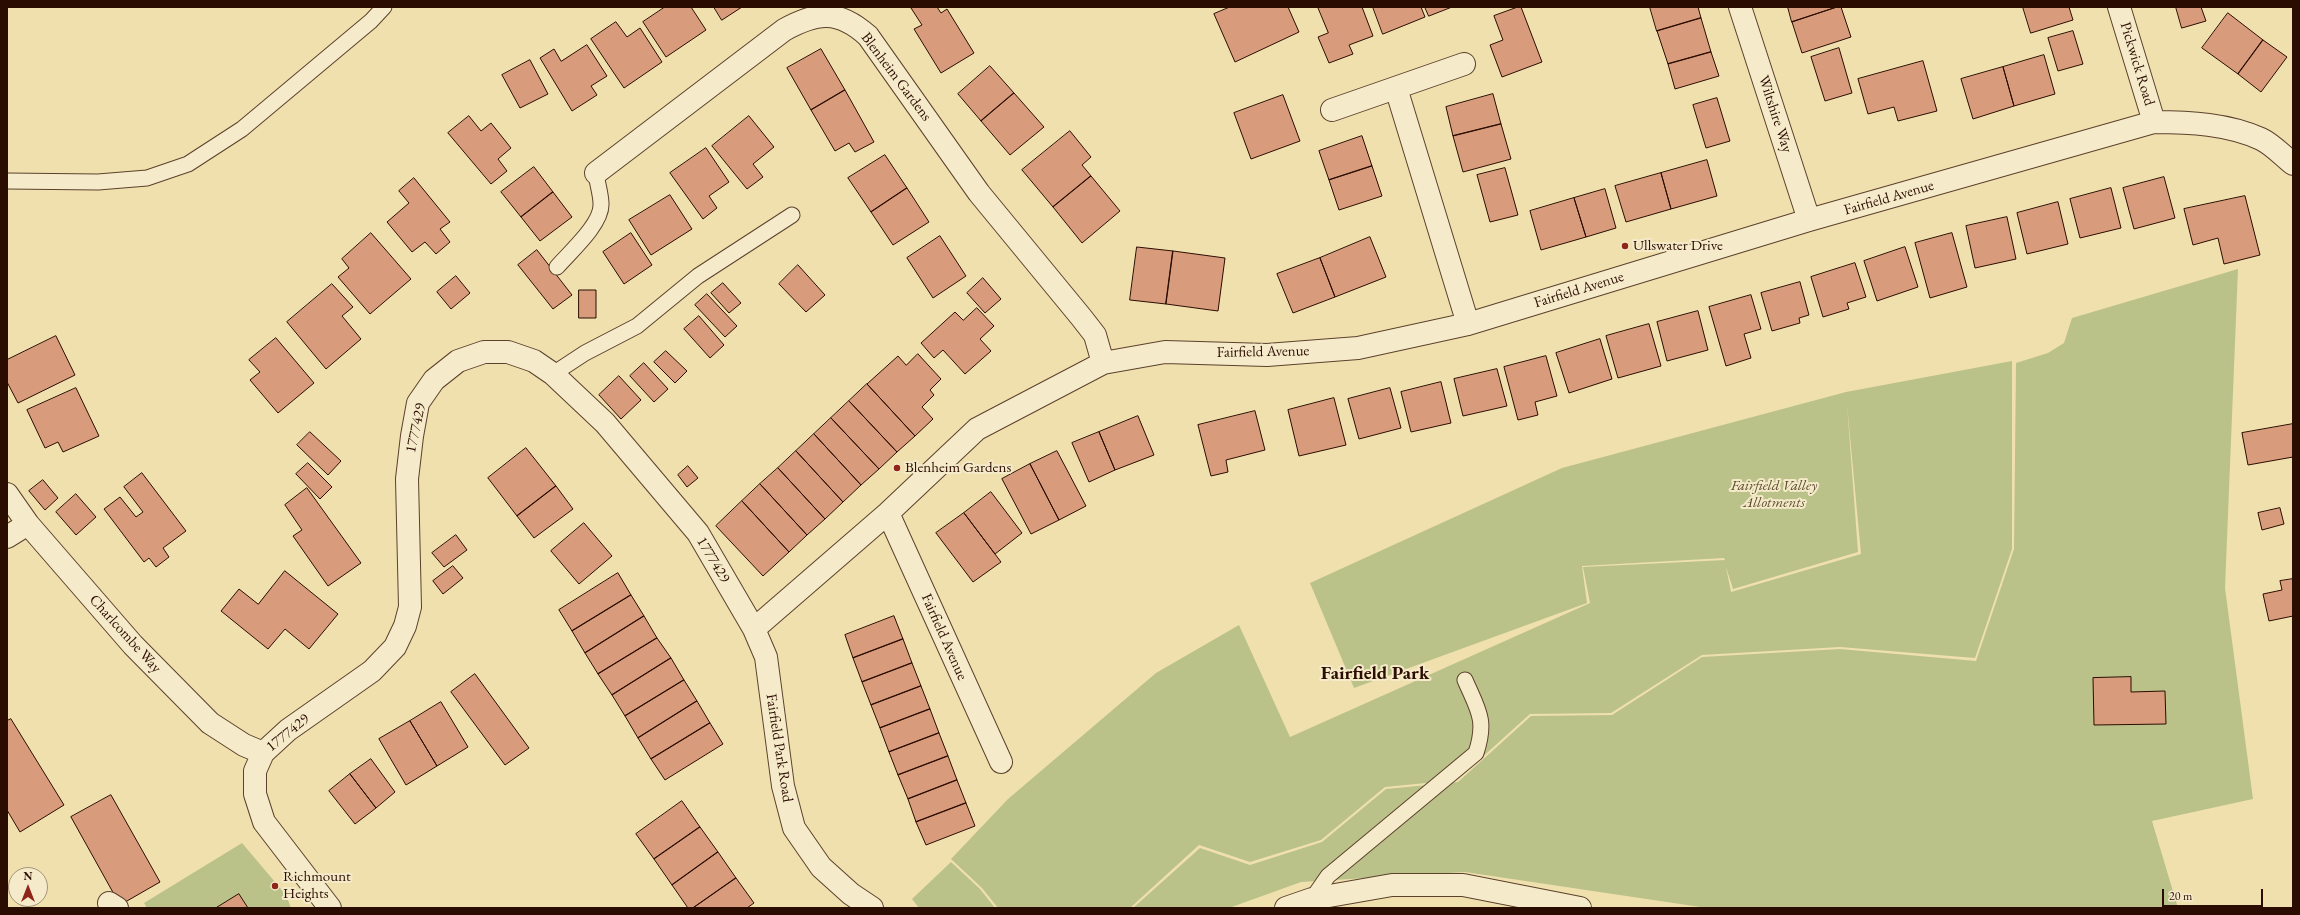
<!DOCTYPE html>
<html>
<head>
<meta charset="utf-8">
<style>
	body { margin:0 }
	#map { position:relative; width:2300px; height:915px; overflow:hidden; background:#f0e0ae; font-family:"EB Garamond",serif }
	canvas { display:block }
	.frame { position:absolute; inset:0; border:8px solid #2b0c00; pointer-events:none }
	.north { position:absolute; left:8px; top:867px; width:40px; height:40px; box-sizing:border-box; background:#f5ebca; border:1px solid #a49279; border-radius:50%; rotate:0deg; font-size:11px; font-weight:700; line-height:16px; text-align:center; color:#2b0c00 }
	.north::after { content:''; display:block; margin:auto; width:14px; height:18px; background:#8f2418; clip-path:polygon(50% 0,100% 100%,50% 72%,0 100%) }
	.scale { position:absolute; left:2162px; top:889px; width:101px; height:18px; box-sizing:border-box; border:2px solid #2b0c00; border-top:0; padding-left:5px; font-size:12px; line-height:14px; white-space:nowrap; color:#2b0c00; -webkit-text-stroke:3px #f5ebca; paint-order:stroke }
</style>
</head>
<body>
<div id="map">
<canvas width="2300" height="915"></canvas>
<div class="frame"></div>
<div class="north">N</div>
<div class="scale">20 m</div>
</div>
<script>
const g = document.querySelector('canvas').getContext('2d');
g.lineJoin = 'round';
function paint(path, color) { g.fillStyle = color; g.fill(path, 'evenodd'); }
function trace(path, color, width, dash) { g.strokeStyle = color; g.lineWidth = width; g.lineCap = dash ? 'butt' : 'round'; g.setLineDash(dash || []); g.stroke(path); }
function label(font, color, halo, rows, align = 'center') {
  g.font = font + ' "EB Garamond",serif'; g.lineWidth = 4; g.setLineDash([]); g.textBaseline = 'middle'; g.strokeStyle = halo; g.fillStyle = color; for (const [text, x, y, turn = 0] of rows) {
    g.save(); g.translate(x, y); g.rotate((+turn || 0) * Math.PI / 180); g.textAlign = isNaN(turn) ? turn : align; if (halo) g.strokeText(text, 0, 0); g.fillText(text, 0, 0); g.restore();
  }
}
paint(new Path2D(`
	M 2238,269 L 2225,588 L 2253,799 L 2152,821 L 2178,908 L 1707,908 L 1465,872 L 1301,882 L 1229,908 L 1133,908 L 1200,848 L 1250,865 L 1322,842 L 1386,789 L 1458,782 L 1531,716 L 1612,715 L 1702,657 L 1840,649 L 1976,661 L 2014,549 L 2016,363 L 2048,353 L 2064,343 L 2072,318 Z
	M 2012,361 L 2012,549 L 1975,658 L 1840,647 L 1702,655 L 1611,713 L 1530,714 L 1457,780 L 1385,787 L 1321,840 L 1250,862 L 1199,845 L 1130,908 L 998,908 L 982,888 L 951,859 L 1008,799 L 1156,673 L 1239,625 L 1290,737 L 1590,603 L 1583,567 L 1725,560 L 1724,558 L 1582,566 L 1587,603 L 1354,688 L 1310,583 L 1562,468 L 1846,392 ZM 1847,404 L 1861,554 L 1731,592 L 1726,567 L 1733,589 L 1858,552 Z
	M 242,843 L 286,895 L 291,908 L 147,908 L 144,903 Z
	M 951,862 L 980,889 L 995,908 L 919,908 L 912,899 Z`), '#bac28a');
const building = new Path2D(`
	M 665,7 L 691,7 L 706,30 L 666,57 L 643,22 Z
	M 714,7 L 742,7 L 722,20 Z
	M 937,7 L 941,13 L 947,9 L 974,53 L 941,73 L 914,29 L 922,25 L 911,8 Z
	M 1230,7 L 1288,7 L 1299,32 L 1235,62 L 1214,14 Z
	M 1318,7 L 1362,7 L 1373,36 L 1349,45 L 1353,54 L 1329,63 L 1318,37 L 1328,33 Z
	M 1373,7 L 1421,7 L 1425,17 L 1383,34 Z
	M 1425,7 L 1452,7 L 1429,16 Z
	M 1518,7 L 1521,7 L 1542,62 L 1502,77 L 1490,45 L 1503,40 L 1494,16 Z
	M 1650,7 L 1698,7 L 1701,18 L 1657,31 Z
	M 1788,7 L 1837,7 L 1792,22 Z
	M 1837,7 L 1841,7 L 1851,37 L 1802,53 L 1792,22 Z
	M 2023,7 L 2069,7 L 2073,20 L 2031,33 Z
	M 2176,7 L 2201,7 L 2206,21 L 2182,28 Z
	M 2228,13 L 2263,40 L 2238,74 L 2202,48 Z
	M 1701,18 L 1711,52 L 1668,64 L 1657,31 Z
	M 616,22 L 627,37 L 640,28 L 662,62 L 624,88 L 591,39 Z
	M 2073,31 L 2083,64 L 2058,71 L 2048,38 Z
	M 2263,40 L 2287,57 L 2261,92 L 2238,74 Z
	M 587,45 L 607,76 L 591,86 L 597,95 L 572,111 L 540,58 L 554,49 L 561,61 Z
	M 1839,48 L 1852,93 L 1825,101 L 1811,57 Z
	M 821,49 L 845,90 L 811,110 L 787,68 Z
	M 1711,52 L 1719,76 L 1675,89 L 1668,64 Z
	M 2044,55 L 2055,94 L 2014,106 L 2003,67 Z
	M 530,60 L 548,94 L 520,108 L 502,75 Z
	M 1923,61 L 1937,111 L 1898,121 L 1894,107 L 1868,114 L 1858,79 Z
	M 990,66 L 1014,93 L 981,121 L 958,94 Z
	M 2003,67 L 2014,106 L 1973,119 L 1961,79 Z
	M 845,90 L 874,142 L 855,152 L 849,143 L 835,151 L 811,110 Z
	M 1014,93 L 1044,127 L 1010,155 L 981,121 Z
	M 1493,94 L 1501,124 L 1453,136 L 1446,107 Z
	M 1283,95 L 1300,141 L 1251,159 L 1234,113 Z
	M 1717,98 L 1730,141 L 1706,148 L 1693,105 Z
	M 469,116 L 481,131 L 491,123 L 511,148 L 498,159 L 507,171 L 491,184 L 448,133 Z
	M 749,116 L 774,147 L 753,164 L 763,177 L 747,189 L 712,146 Z
	M 1501,124 L 1511,159 L 1463,172 L 1453,136 Z
	M 1070,131 L 1091,157 L 1082,165 L 1091,176 L 1053,207 L 1022,170 Z
	M 1362,136 L 1372,166 L 1329,180 L 1319,151 Z
	M 706,148 L 729,182 L 709,196 L 717,208 L 703,219 L 670,173 Z
	M 885,155 L 907,188 L 871,212 L 848,178 Z
	M 1707,160 L 1717,196 L 1671,209 L 1661,173 Z
	M 1372,166 L 1382,196 L 1339,210 L 1329,180 Z
	M 534,167 L 553,192 L 521,217 L 501,192 Z
	M 1505,168 L 1518,215 L 1490,222 L 1477,175 Z
	M 1661,173 L 1671,209 L 1626,222 L 1615,186 Z
	M 1091,176 L 1120,211 L 1082,243 L 1053,207 Z
	M 2164,177 L 2175,218 L 2134,229 L 2123,188 Z
	M 414,178 L 450,222 L 440,229 L 450,242 L 436,254 L 425,242 L 412,252 L 387,222 L 409,203 L 399,191 Z
	M 907,188 L 929,222 L 893,245 L 871,212 Z
	M 2111,188 L 2121,228 L 2080,238 L 2070,199 Z
	M 1605,189 L 1616,228 L 1586,237 L 1574,198 Z
	M 553,192 L 572,217 L 540,241 L 521,217 Z
	M 670,195 L 692,229 L 651,255 L 629,220 Z
	M 2245,196 L 2260,255 L 2224,264 L 2218,238 L 2193,245 L 2184,209 Z
	M 1574,198 L 1586,237 L 1541,250 L 1530,211 Z
	M 2058,202 L 2068,244 L 2027,254 L 2017,213 Z
	M 2007,217 L 2016,259 L 1975,268 L 1966,226 Z
	M 371,233 L 411,279 L 370,314 L 338,277 L 349,268 L 342,259 Z
	M 631,233 L 652,265 L 624,284 L 603,252 Z
	M 1952,233 L 1967,287 L 1930,298 L 1915,243 Z
	M 940,236 L 966,276 L 933,298 L 907,258 Z
	M 1370,237 L 1386,277 L 1335,297 L 1320,258 Z
	M 1137,247 L 1173,251 L 1166,304 L 1130,300 Z
	M 1905,247 L 1918,287 L 1877,301 L 1864,261 Z
	M 537,250 L 572,295 L 553,309 L 518,265 Z
	M 1173,251 L 1225,258 L 1218,311 L 1166,304 Z
	M 1320,258 L 1335,297 L 1293,313 L 1277,274 Z
	M 1855,263 L 1866,297 L 1847,303 L 1849,309 L 1823,317 L 1811,277 Z
	M 798,265 L 825,295 L 806,312 L 779,284 Z
	M 456,276 L 470,293 L 451,309 L 437,292 Z
	M 983,278 L 1001,299 L 985,313 L 967,293 Z
	M 1800,282 L 1809,315 L 1799,318 L 1800,323 L 1772,331 L 1761,293 Z
	M 723,283 L 741,303 L 729,313 L 711,293 Z
	M 332,284 L 353,307 L 342,316 L 361,339 L 326,369 L 287,322 Z
	M 579,290 L 596,290 L 596,318 L 579,318 Z
	M 707,294 L 737,326 L 725,337 L 695,305 Z
	M 1751,295 L 1761,329 L 1744,334 L 1751,358 L 1726,366 L 1709,307 Z
	M 977,308 L 994,326 L 980,339 L 991,351 L 965,374 L 943,350 L 934,358 L 921,343 L 955,312 L 963,320 Z
	M 1698,311 L 1708,350 L 1667,361 L 1657,322 Z
	M 699,316 L 724,345 L 710,358 L 684,329 Z
	M 1649,324 L 1661,366 L 1618,378 L 1606,336 Z
	M 56,336 L 75,375 L 18,403 L 7,382 L 7,360 Z
	M 276,338 L 314,383 L 278,413 L 250,380 L 260,372 L 249,360 Z
	M 1600,339 L 1612,379 L 1569,393 L 1556,353 Z
	M 666,351 L 687,371 L 675,383 L 654,362 Z
	M 918,354 L 941,379 L 930,390 L 934,395 L 922,407 L 933,419 L 915,436 L 867,384 L 898,356 L 906,365 Z
	M 1546,356 L 1557,396 L 1535,402 L 1538,415 L 1518,420 L 1504,367 Z
	M 644,363 L 668,389 L 654,402 L 630,376 Z
	M 1497,369 L 1507,406 L 1463,416 L 1454,379 Z
	M 619,376 L 641,400 L 621,419 L 599,395 Z
	M 1441,382 L 1451,423 L 1411,432 L 1401,392 Z
	M 867,384 L 915,436 L 897,452 L 849,401 Z
	M 76,388 L 99,436 L 63,452 L 58,442 L 45,448 L 27,410 Z
	M 1390,388 L 1401,428 L 1359,439 L 1348,399 Z
	M 1334,398 L 1346,445 L 1299,456 L 1288,410 Z
	M 849,401 L 897,452 L 879,469 L 831,418 Z
	M 1255,411 L 1265,450 L 1226,460 L 1228,472 L 1211,476 L 1198,425 Z
	M 1138,416 L 1154,455 L 1115,470 L 1099,432 Z
	M 831,418 L 879,469 L 861,485 L 814,434 Z
	M 2293,424 L 2293,457 L 2248,465 L 2242,433 Z
	M 310,432 L 341,461 L 328,475 L 297,445 Z
	M 1099,432 L 1115,470 L 1089,482 L 1072,443 Z
	M 814,434 L 861,485 L 843,502 L 796,451 Z
	M 526,448 L 556,486 L 517,516 L 488,478 Z
	M 796,451 L 843,502 L 825,519 L 778,468 Z
	M 1057,451 L 1086,506 L 1059,520 L 1030,464 Z
	M 308,463 L 332,487 L 320,499 L 296,474 Z
	M 1030,464 L 1059,520 L 1031,534 L 1002,479 Z
	M 688,466 L 698,478 L 687,487 L 678,475 Z
	M 778,468 L 825,519 L 807,535 L 760,484 Z
	M 142,473 L 186,531 L 163,548 L 169,557 L 156,567 L 149,558 L 144,562 L 104,509 L 120,497 L 136,517 L 143,512 L 124,487 Z
	M 43,480 L 58,498 L 45,510 L 29,491 Z
	M 760,484 L 807,535 L 789,552 L 742,501 Z
	M 556,486 L 573,509 L 534,538 L 517,516 Z
	M 307,488 L 361,563 L 328,586 L 293,536 L 302,530 L 285,505 Z
	M 991,492 L 1022,533 L 995,554 L 964,513 Z
	M 76,494 L 96,517 L 76,535 L 56,512 Z
	M 742,501 L 789,552 L 763,576 L 716,526 Z
	M 2280,508 L 2284,524 L 2262,530 L 2258,513 Z
	M 964,513 L 1001,562 L 973,582 L 936,533 Z
	M 584,523 L 612,556 L 579,584 L 551,551 Z
	M 456,535 L 467,550 L 444,567 L 432,553 Z
	M 453,566 L 463,578 L 443,594 L 433,581 Z
	M 285,571 L 338,614 L 309,649 L 285,629 L 268,649 L 221,611 L 239,589 L 258,604 Z
	M 618,573 L 631,595 L 572,631 L 559,610 Z
	M 2293,579 L 2293,616 L 2269,621 L 2263,594 L 2282,590 L 2280,581 Z
	M 631,595 L 644,616 L 585,653 L 572,631 Z
	M 644,616 L 657,638 L 598,674 L 585,653 Z
	M 894,616 L 903,639 L 853,658 L 845,635 Z
	M 657,638 L 671,658 L 612,695 L 598,674 Z
	M 903,639 L 912,663 L 862,682 L 853,658 Z
	M 671,658 L 684,680 L 625,716 L 612,695 Z
	M 912,663 L 921,686 L 871,705 L 862,682 Z
	M 475,674 L 529,748 L 505,765 L 451,692 Z
	M 2131,677 L 2131,692 L 2165,691 L 2166,724 L 2094,725 L 2093,678 Z
	M 684,680 L 697,701 L 638,738 L 625,716 Z
	M 921,686 L 930,709 L 880,728 L 871,705 Z
	M 697,701 L 710,723 L 651,759 L 638,738 Z
	M 441,702 L 468,747 L 437,766 L 410,721 Z
	M 930,709 L 939,733 L 889,752 L 880,728 Z
	M 11,719 L 64,805 L 20,832 L 7,810 L 7,721 Z
	M 410,721 L 437,766 L 406,785 L 379,739 Z
	M 710,723 L 723,744 L 665,780 L 651,759 Z
	M 939,733 L 948,756 L 898,775 L 889,752 Z
	M 948,756 L 957,780 L 908,799 L 898,775 Z
	M 371,759 L 395,792 L 376,808 L 350,774 Z
	M 350,774 L 376,808 L 355,824 L 329,791 Z
	M 957,780 L 966,803 L 916,822 L 908,799 Z
	M 111,795 L 160,882 L 120,905 L 71,817 Z
	M 682,801 L 700,827 L 654,859 L 636,834 Z
	M 966,803 L 975,826 L 926,845 L 916,822 Z
	M 700,827 L 718,852 L 672,885 L 654,859 Z
	M 718,852 L 736,878 L 693,908 L 688,908 L 672,885 Z
	M 736,878 L 754,903 L 747,908 L 693,908 Z
	M 239,894 L 248,908 L 216,908 Z`);
paint(building, '#d89c7d');
trace(building, '#2b0c00', 1);
const lane = new Path2D(`
	M 7,181 L 98,182 L 147,178 L 188,164 L 242,129 L 371,21 L 384,7
	M 557,267 C 570,252 602,224 601,204 C 601,194 597,183 596,173
	M 553,374 L 585,353 L 637,326 L 698,276 L 792,215
	M 1312,899 L 1328,876 L 1476,753 C 1487,720 1478,710 1465,680`);
const street = new Path2D(`
	M 1740,7 L 1809,220
	M 2119,7 L 2154,122
	M 1396,88 L 1468,324
	M 1332,110 L 1464,64
	M 596,173 L 784,30 C 817,12 838,9 868,36 L 979,193 L 1081,317 L 1095,335 L 1103,363
	M 7,494 L 28,524 L 133,645 L 210,723 L 244,745 L 263,753
	M 888,513 L 1001,762
	M 7,537 L 28,524
	M 754,629 L 888,513 L 977,429 L 1103,363 L 1165,352 L 1267,355 L 1358,348 L 1468,324 L 1809,220 L 2154,122 C 2190,122 2228,124 2261,139 C 2272,144 2283,156 2293,164
	M 109,903 L 117,908
	M 330,908 L 264,822 L 255,794 L 255,771 L 263,753 L 288,730 L 372,671 L 395,647 L 405,626 L 410,607 L 407,479 L 412,436 L 418,403 L 434,380 L 458,361 L 484,352 L 508,352 L 534,361 L 553,374 L 605,423 L 698,533 L 754,629 L 766,657 L 783,786 L 794,828 L 821,867 L 851,894 L 872,908
	M 1286,908 L 1312,899 L 1392,885 L 1463,885 L 1580,908`);
trace(lane, '#5c412c', 17);
trace(street, '#5c412c', 24);
trace(lane, '#f5ebca', 15);
trace(street, '#f5ebca', 22);
for (const [x, y, r, color] of [
	[1625,246,4,"#8f2418"],
	[897,468,4,"#8f2418"],
	[275,886,4,"#8f2418"]
]) { const dot = new Path2D(); dot.arc(x, y, r, 0, 2 * Math.PI); g.fillStyle = color; g.fill(dot); trace(dot, '#f5ebca', 1.5); }
label('15px', '#2b0c00', '#f5ebca', [
	["Pickwick Road",2137,64,73],
	["Blenheim Gardens",896,77,53],
	["Wiltshire Way",1775,114,72],
	["Fairfield Avenue",1889,198,-16],
	["Fairfield Avenue",1579,290,-17],
	["Fairfield Avenue",1263,352,-1],
	["1777429",416,428,-78],
	["1777429",713,560,59],
	["Charlcombe Way",125,634,48],
	["Fairfield Avenue",944,637,66],
	["1777429",288,733,-39],
	["Fairfield Park Road",779,748,81]
]);
label('15px', '#2b0c00', '#f5ebca', [
	["Ullswater Drive",1633,246],
	["Blenheim Gardens",905,468],
	["Richmount",283,877],
	["Heights",283,894]
], 'left');
label('italic 15px', '#5d4c30', '#f5ebca', [
	["Fairfield Valley",1774,486],
	["Allotments",1774,503]
]);
label('bold 19px', '#2b0c00', '#f5ebca', [
	["Fairfield Park",1375,674]
]);
</script>
</body>
</html>
